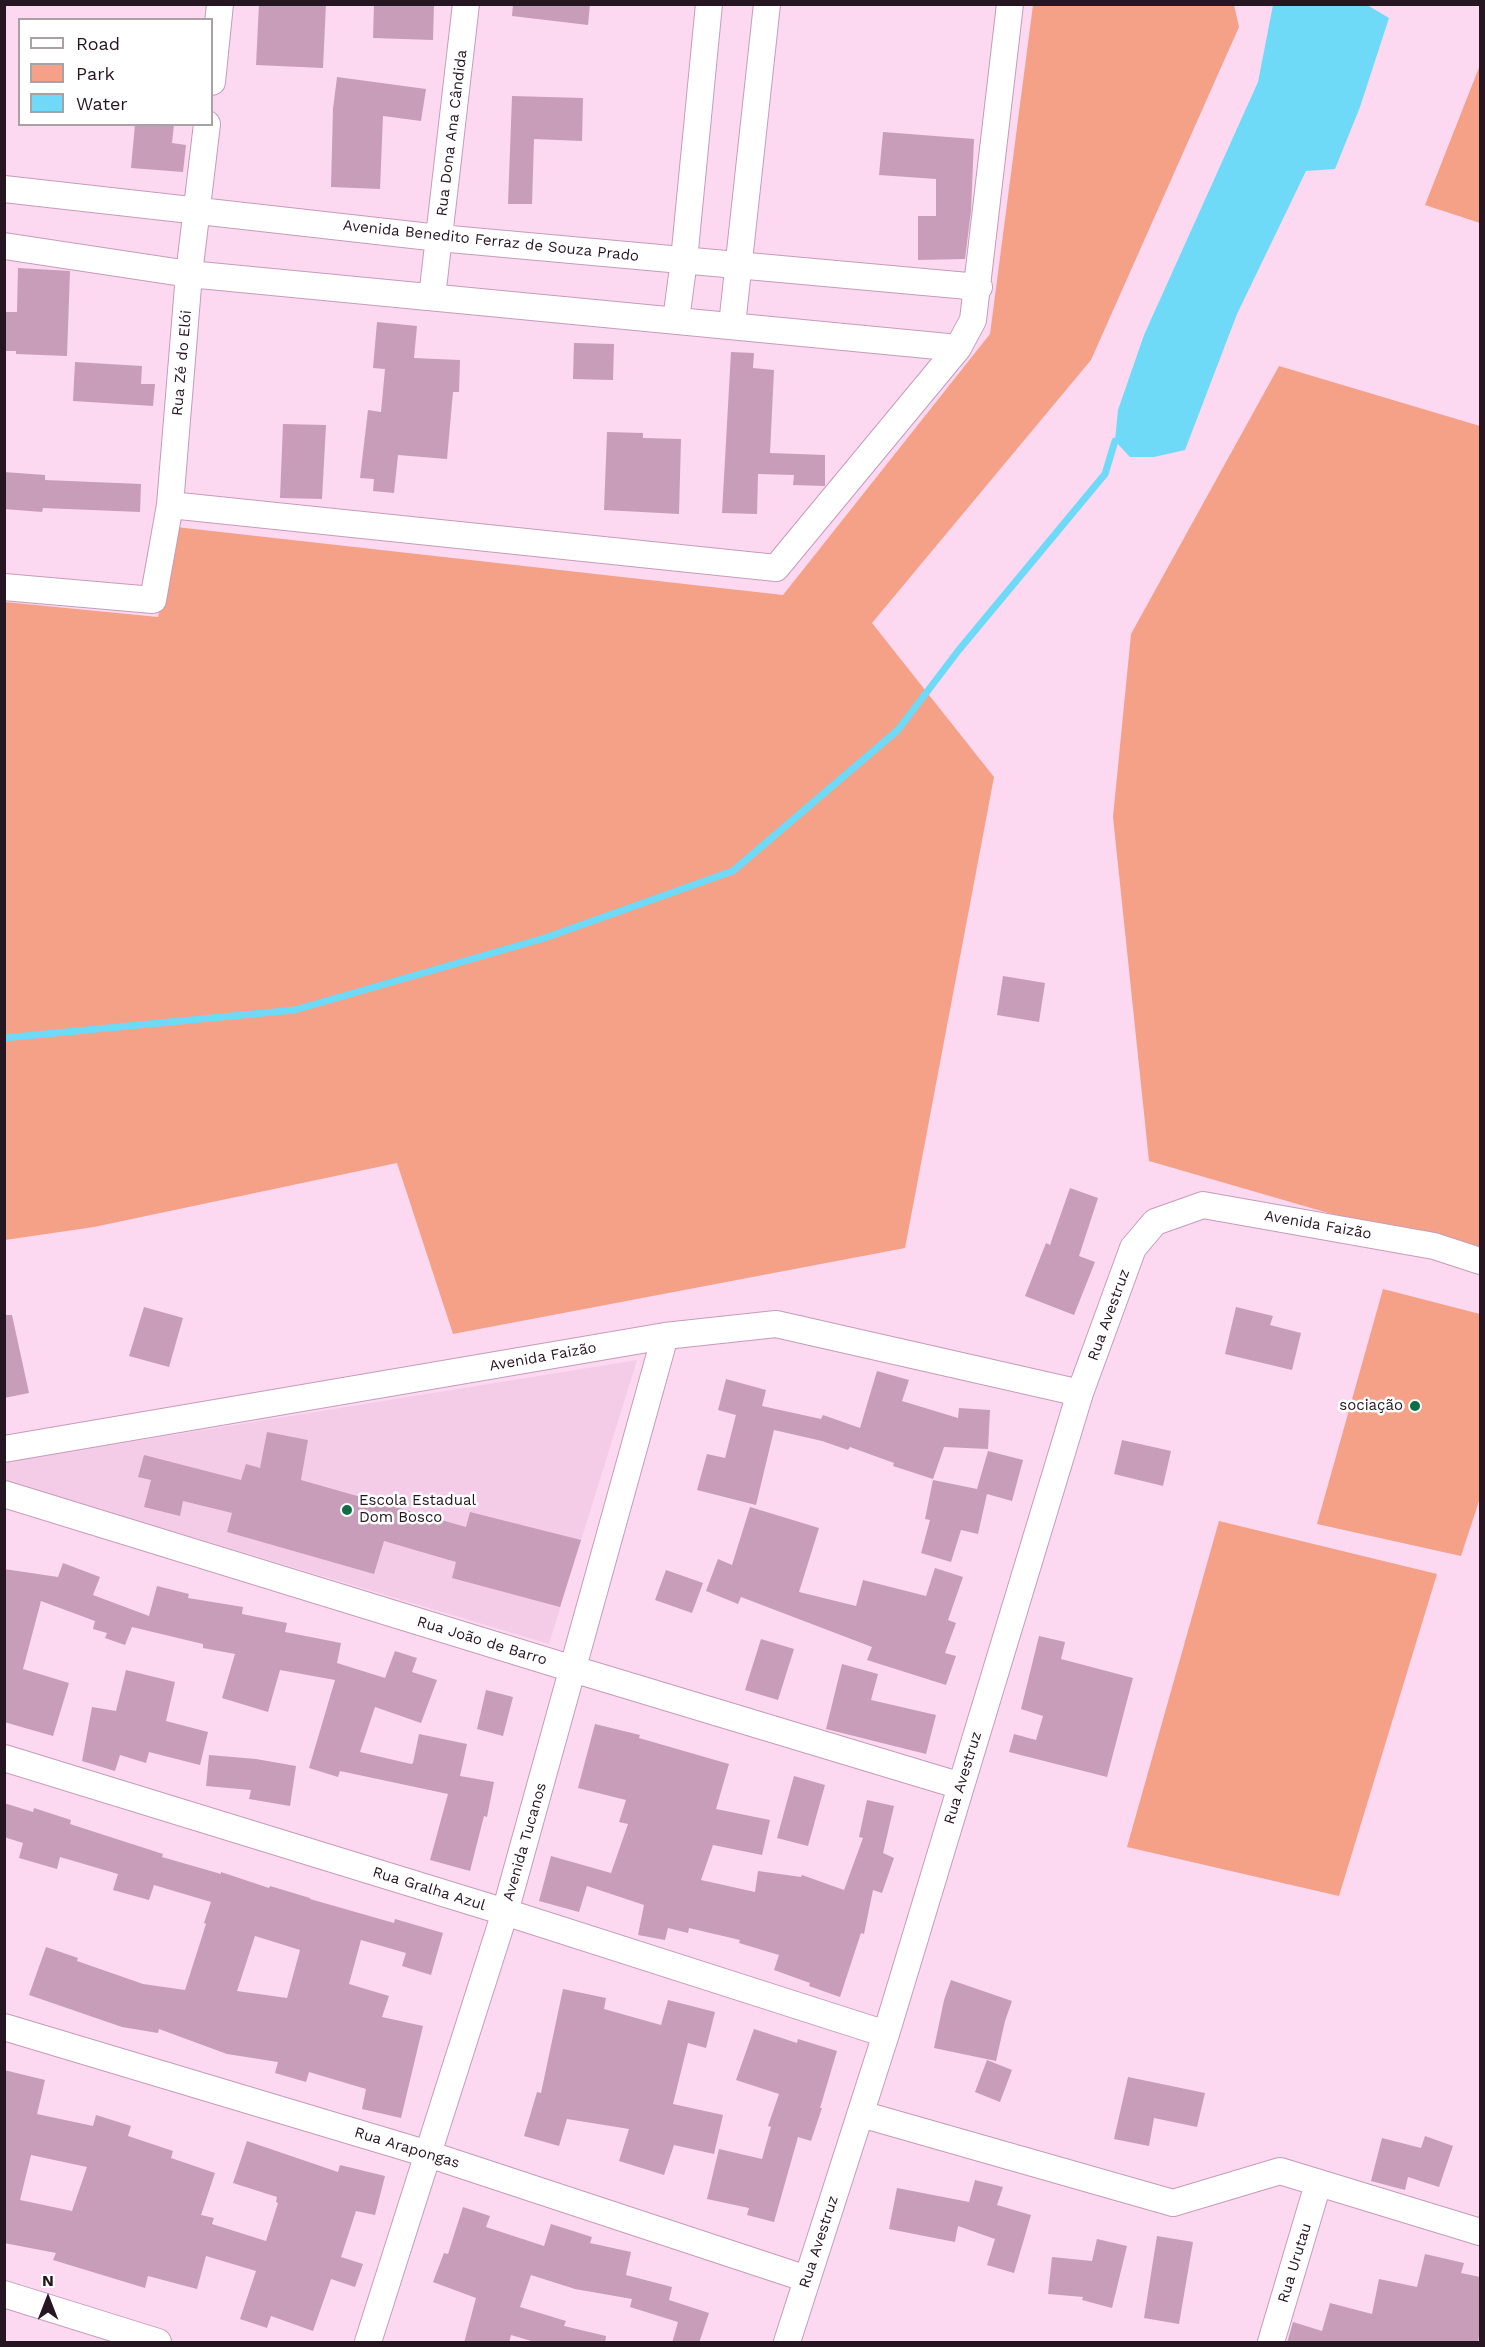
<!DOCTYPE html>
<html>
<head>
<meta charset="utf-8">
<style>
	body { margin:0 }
	#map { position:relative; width:1485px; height:2347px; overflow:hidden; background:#fcd9f1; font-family:"Work Sans",sans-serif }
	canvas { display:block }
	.frame { position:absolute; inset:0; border:6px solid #261621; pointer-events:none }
	.legend { position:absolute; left:18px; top:18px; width:195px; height:108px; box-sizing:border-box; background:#fff; border:2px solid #a8a2a6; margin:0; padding:8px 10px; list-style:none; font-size:18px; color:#261621 }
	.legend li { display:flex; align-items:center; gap:12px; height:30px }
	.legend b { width:30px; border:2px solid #a8a2a6 }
	.north { position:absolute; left:18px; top:2269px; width:60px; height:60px; -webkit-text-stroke:4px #fff; paint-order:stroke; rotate:0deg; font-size:16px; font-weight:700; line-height:24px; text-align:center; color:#261621 }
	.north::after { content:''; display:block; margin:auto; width:21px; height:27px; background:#261621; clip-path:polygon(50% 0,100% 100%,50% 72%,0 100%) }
</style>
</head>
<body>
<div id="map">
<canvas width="1485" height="2347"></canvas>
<div class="frame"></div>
<ul class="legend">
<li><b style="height:8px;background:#fff"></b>Road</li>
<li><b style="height:16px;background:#f5a187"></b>Park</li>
<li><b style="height:16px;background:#6edaf7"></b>Water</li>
</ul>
<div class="north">N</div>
</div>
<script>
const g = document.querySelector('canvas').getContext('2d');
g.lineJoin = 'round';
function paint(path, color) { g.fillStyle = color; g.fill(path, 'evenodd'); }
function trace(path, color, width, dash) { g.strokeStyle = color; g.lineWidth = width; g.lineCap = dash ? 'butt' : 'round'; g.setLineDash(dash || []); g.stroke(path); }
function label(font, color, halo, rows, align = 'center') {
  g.font = font + ' "Work Sans",sans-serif'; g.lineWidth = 5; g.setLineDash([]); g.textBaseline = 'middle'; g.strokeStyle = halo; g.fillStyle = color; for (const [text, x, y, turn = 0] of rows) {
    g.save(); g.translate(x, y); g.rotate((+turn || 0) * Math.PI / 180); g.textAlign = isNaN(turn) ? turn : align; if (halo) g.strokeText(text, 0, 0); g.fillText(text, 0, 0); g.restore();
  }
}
paint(new Path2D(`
	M 637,1360 L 549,1644 L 5,1481 L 5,1462 Z`), '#f5cce8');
paint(new Path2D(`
	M 1033,5 L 1234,5 L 1239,27 L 1091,360 L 872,623 L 994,777 L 905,1248 L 453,1334 L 397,1163 L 94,1227 L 5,1240 L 5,602 L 158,617 L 176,527 L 783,595 L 990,334 Z
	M 1480,65 L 1480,223 L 1425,205 Z
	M 1279,366 L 1480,426 L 1480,1257 L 1149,1161 L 1113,817 L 1131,634 Z
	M 1383,1289 L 1480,1314 L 1480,1498 L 1461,1556 L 1317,1524 Z
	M 1219,1521 L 1437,1574 L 1339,1896 L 1127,1847 Z`), '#f5a187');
paint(new Path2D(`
	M 1273,5 L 1367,5 L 1389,18 L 1360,107 L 1335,169 L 1306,171 L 1237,314 L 1185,450 L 1154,457 L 1130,457 L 1115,441 L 1118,410 L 1144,335 L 1258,82 Z`), '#6edaf7');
trace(new Path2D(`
	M 4,1038 L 295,1010 L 545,938 L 733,871 L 898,730 L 958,651 L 1105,474 L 1115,441`), '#6edaf7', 7);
paint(new Path2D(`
	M 259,4 L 326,4 L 323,68 L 256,65 Z
	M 374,4 L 434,4 L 433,40 L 373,38 Z
	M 513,4 L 590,4 L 588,25 L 512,16 Z
	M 337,77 L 426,89 L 421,121 L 383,116 L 380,189 L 331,187 L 333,109 Z
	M 512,96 L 583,98 L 582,141 L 534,139 L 532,204 L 508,204 Z
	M 135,124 L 174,124 L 172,143 L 186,145 L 183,172 L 131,168 Z
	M 883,132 L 974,139 L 971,211 L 965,259 L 918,260 L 918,216 L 936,216 L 936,179 L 879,175 Z
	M 18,268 L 70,271 L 67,356 L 16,354 L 16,351 L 4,351 L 4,312 L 17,312 Z
	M 377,322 L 417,326 L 414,358 L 460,360 L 459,392 L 453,392 L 447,459 L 398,455 L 394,493 L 373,491 L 374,479 L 360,478 L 368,410 L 381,412 L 385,369 L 373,368 Z
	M 574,343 L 614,344 L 613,380 L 573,379 Z
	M 731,352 L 754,353 L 753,368 L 774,370 L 770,453 L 825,455 L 825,486 L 793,485 L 794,475 L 758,474 L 757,514 L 722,513 Z
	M 75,362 L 142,366 L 141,384 L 155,384 L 153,406 L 73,401 Z
	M 283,424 L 326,425 L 322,499 L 280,498 Z
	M 607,432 L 643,433 L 643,438 L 681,439 L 679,514 L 604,510 Z
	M 4,472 L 45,475 L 45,480 L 141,484 L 140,512 L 43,508 L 42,512 L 4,509 Z
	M 1003,976 L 1045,983 L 1039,1022 L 997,1015 Z
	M 1070,1188 L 1098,1198 L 1079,1256 L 1095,1262 L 1074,1315 L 1025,1296 L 1046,1243 L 1050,1245 Z
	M 144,1307 L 183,1318 L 169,1367 L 129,1356 Z
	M 1236,1307 L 1273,1316 L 1270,1325 L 1301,1333 L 1292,1370 L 1225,1354 Z
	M 4,1315 L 12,1315 L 29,1393 L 4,1398 Z
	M 877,1371 L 909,1380 L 902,1401 L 958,1418 L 959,1408 L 990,1410 L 988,1449 L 944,1447 L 933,1479 L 893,1466 L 894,1463 L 850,1447 L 848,1450 L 822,1441 L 774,1430 L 756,1505 L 697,1490 L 707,1454 L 725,1458 L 736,1415 L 718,1410 L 726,1379 L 766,1390 L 762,1406 L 821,1419 L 823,1415 L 860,1428 Z
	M 267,1432 L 308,1440 L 301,1480 L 466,1527 L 470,1512 L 581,1540 L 560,1607 L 452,1578 L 456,1562 L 384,1541 L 374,1574 L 227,1532 L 232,1513 L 183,1501 L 180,1516 L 144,1507 L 151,1480 L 138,1477 L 144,1455 L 241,1480 L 246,1464 L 260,1468 Z
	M 1122,1440 L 1171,1451 L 1163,1486 L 1114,1474 Z
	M 988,1451 L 1023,1460 L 1012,1501 L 987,1494 L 978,1534 L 961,1530 L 951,1562 L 921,1553 L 930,1520 L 925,1519 L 933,1480 L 977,1489 Z
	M 750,1507 L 819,1528 L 799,1592 L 856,1606 L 863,1580 L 926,1596 L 935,1568 L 963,1577 L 948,1620 L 956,1623 L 945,1653 L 956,1656 L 946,1685 L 867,1660 L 872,1647 L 741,1597 L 738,1604 L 706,1591 L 718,1559 L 732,1565 Z
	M 63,1563 L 100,1577 L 93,1595 L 149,1616 L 157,1586 L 189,1594 L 188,1598 L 243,1607 L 242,1614 L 287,1623 L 285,1632 L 341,1643 L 337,1663 L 385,1678 L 395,1651 L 417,1658 L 412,1672 L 437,1680 L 421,1723 L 375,1707 L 360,1752 L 411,1764 L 413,1763 L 419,1734 L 467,1744 L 460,1776 L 494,1782 L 487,1817 L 484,1816 L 470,1871 L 430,1860 L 448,1794 L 340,1771 L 338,1777 L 309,1768 L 335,1680 L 280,1670 L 268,1712 L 222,1698 L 235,1654 L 203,1648 L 203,1644 L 132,1627 L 125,1645 L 105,1638 L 107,1633 L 93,1629 L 95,1621 L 41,1601 L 23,1669 L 69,1683 L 53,1736 L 4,1722 L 4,1569 L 58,1577 Z
	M 666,1570 L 703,1583 L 692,1613 L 655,1600 Z
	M 1039,1636 L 1065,1642 L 1061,1659 L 1133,1678 L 1107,1777 L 1009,1752 L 1014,1734 L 1036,1740 L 1043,1716 L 1021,1709 Z
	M 761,1639 L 794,1649 L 778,1700 L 745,1690 Z
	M 842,1664 L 878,1674 L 871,1700 L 936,1715 L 926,1754 L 826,1729 Z
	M 126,1670 L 175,1682 L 166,1721 L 208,1732 L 200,1765 L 149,1752 L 146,1763 L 120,1755 L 115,1771 L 82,1761 L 92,1707 L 116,1711 Z
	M 486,1690 L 513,1697 L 503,1736 L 477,1729 Z
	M 595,1724 L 640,1735 L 639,1738 L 729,1764 L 716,1809 L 770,1820 L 762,1855 L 713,1845 L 701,1880 L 755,1892 L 758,1871 L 801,1877 L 802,1875 L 844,1890 L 863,1838 L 859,1837 L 867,1800 L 894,1806 L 883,1853 L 894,1858 L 882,1893 L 873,1890 L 864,1934 L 861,1933 L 840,1997 L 809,1986 L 810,1983 L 774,1970 L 779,1955 L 739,1943 L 740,1940 L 689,1928 L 688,1933 L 668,1928 L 665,1940 L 638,1935 L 644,1905 L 587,1886 L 579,1912 L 539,1901 L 551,1856 L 611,1873 L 628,1824 L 619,1822 L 626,1800 L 578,1788 Z
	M 209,1755 L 256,1759 L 296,1766 L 290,1806 L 249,1799 L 251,1790 L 206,1786 Z
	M 794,1776 L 825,1785 L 808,1846 L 777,1838 Z
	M 4,1803 L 33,1812 L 34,1808 L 71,1820 L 70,1824 L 163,1854 L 162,1857 L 221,1874 L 221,1872 L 269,1888 L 270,1886 L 310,1898 L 310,1899 L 394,1923 L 395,1919 L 443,1933 L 431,1975 L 402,1966 L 406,1953 L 361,1940 L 349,1984 L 389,1996 L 382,2017 L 423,2026 L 401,2118 L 362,2109 L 366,2089 L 309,2072 L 306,2082 L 275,2073 L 278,2062 L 227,2054 L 159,2029 L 158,2033 L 122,2027 L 29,1995 L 46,1947 L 78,1958 L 77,1961 L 143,1984 L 185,1990 L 206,1924 L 204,1923 L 211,1902 L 154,1885 L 149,1900 L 113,1890 L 118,1874 L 60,1857 L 57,1869 L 19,1858 L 23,1843 L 4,1837 ZM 255,1936 L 300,1950 L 287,1998 L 237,1991 Z
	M 951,1980 L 1012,2001 L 1005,2021 L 996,2061 L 934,2048 L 944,2000 Z
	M 563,1989 L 606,1998 L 604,2009 L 661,2025 L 668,2000 L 715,2012 L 706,2048 L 688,2043 L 673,2104 L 723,2115 L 714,2154 L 674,2145 L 664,2175 L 619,2161 L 629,2129 L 567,2119 L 559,2146 L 524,2136 L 537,2092 L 541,2093 Z
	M 754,2029 L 797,2043 L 798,2039 L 837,2051 L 820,2108 L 822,2108 L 811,2141 L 798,2137 L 774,2222 L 747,2215 L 749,2208 L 707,2199 L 719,2149 L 762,2159 L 771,2127 L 768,2126 L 779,2094 L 736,2080 Z
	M 987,2060 L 1012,2070 L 1000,2102 L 975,2092 Z
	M 4,2070 L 45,2080 L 37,2114 L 93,2126 L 96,2115 L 131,2126 L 128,2136 L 173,2151 L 171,2158 L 215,2173 L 201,2215 L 214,2218 L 212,2224 L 266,2241 L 278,2203 L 276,2202 L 277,2197 L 233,2183 L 247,2141 L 338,2172 L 340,2165 L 385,2176 L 375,2215 L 356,2211 L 341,2257 L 363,2264 L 355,2287 L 331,2279 L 313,2331 L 271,2316 L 267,2328 L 240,2319 L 256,2271 L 206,2256 L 197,2289 L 148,2276 L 145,2288 L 53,2260 L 56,2253 L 4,2243 ZM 31,2155 L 87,2167 L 72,2211 L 20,2200 Z
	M 1128,2077 L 1205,2093 L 1197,2127 L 1154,2118 L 1149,2146 L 1114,2139 Z
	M 1425,2136 L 1453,2146 L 1439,2187 L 1408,2177 L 1405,2190 L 1371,2181 L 1382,2138 L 1421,2148 Z
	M 975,2180 L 1003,2187 L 997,2205 L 1031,2215 L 1014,2273 L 987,2265 L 995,2239 L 958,2226 L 955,2242 L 889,2229 L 897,2188 L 969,2202 Z
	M 463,2207 L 490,2216 L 486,2227 L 544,2246 L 551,2224 L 592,2237 L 590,2243 L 631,2252 L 626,2275 L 672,2287 L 669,2300 L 709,2313 L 699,2343 L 672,2343 L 678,2322 L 630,2307 L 632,2299 L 575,2289 L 531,2275 L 520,2307 L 566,2321 L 564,2326 L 606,2336 L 605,2343 L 538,2343 L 511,2335 L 509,2343 L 464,2343 L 476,2298 L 433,2282 L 444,2253 L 448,2254 Z
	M 1157,2236 L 1193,2242 L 1179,2324 L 1144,2318 Z
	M 1097,2239 L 1127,2246 L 1112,2308 L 1082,2300 L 1083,2297 L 1048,2294 L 1052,2257 L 1092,2261 Z
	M 1425,2254 L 1464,2263 L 1461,2273 L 1480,2277 L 1480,2330 L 1478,2343 L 1287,2343 L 1293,2322 L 1322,2331 L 1330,2303 L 1372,2314 L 1379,2279 L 1417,2287 Z`), '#c79dba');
const minor = new Path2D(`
	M 212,82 L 220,4
	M 4,189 L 439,238 L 979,287
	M 4,246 L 189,274 L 958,348
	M 432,297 L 466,4
	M 676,320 L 684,260 L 709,4
	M 732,325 L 767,4
	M 170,505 L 776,568 L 958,348 L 973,320 L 1010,4
	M 4,587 L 153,600 L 170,505 L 189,274 L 207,124
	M 4,1449 L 665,1336 L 776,1324 L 1080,1393
	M 4,1494 L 573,1669 L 961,1786
	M 4,1758 L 505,1912 L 886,2034
	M 4,2027 L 428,2154 L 807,2279
	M 861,2114 L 1173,2203 L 1280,2171 L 1480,2232
	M 4,2294 L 158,2342
	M 368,2342 L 505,1912 L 665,1336
	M 787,2342 L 886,2034 L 1080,1393 L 1133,1248 L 1155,1222 L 1203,1205 L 1434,1246 L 1480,1261
	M 1271,2342 L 1318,2184`);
trace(minor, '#c69cb9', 28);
trace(minor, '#fff', 26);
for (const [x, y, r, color] of [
	[1415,1406,6,"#0b6e44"],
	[347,1510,6,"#0b6e44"]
]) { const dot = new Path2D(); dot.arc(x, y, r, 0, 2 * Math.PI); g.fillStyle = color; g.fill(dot); trace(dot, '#fff', 2); }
label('15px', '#261621', '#fff', [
	["Rua Dona Ana Cândida",452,133,-83],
	["Avenida Benedito Ferraz de Souza Prado",491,241,6],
	["Rua Zé do Elói",182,363,-85],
	["Avenida Faizão",1318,1225,10],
	["Rua Avestruz",1109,1315,-70],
	["Avenida Faizão",543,1357,-10],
	["Rua João de Barro",482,1641,17],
	["Rua Avestruz",963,1778,-73],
	["Avenida Tucanos",525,1842,-74],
	["Rua Gralha Azul",429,1889,17],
	["Rua Arapongas",407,2148,17],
	["Rua Avestruz",819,2242,-72],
	["Rua Urutau",1295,2263,-73]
]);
label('15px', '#261621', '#fff', [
	["sociação",1403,1406],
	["Escola Estadual",359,1501,"left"],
	["Dom Bosco",359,1518,"left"]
], 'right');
</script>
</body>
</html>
